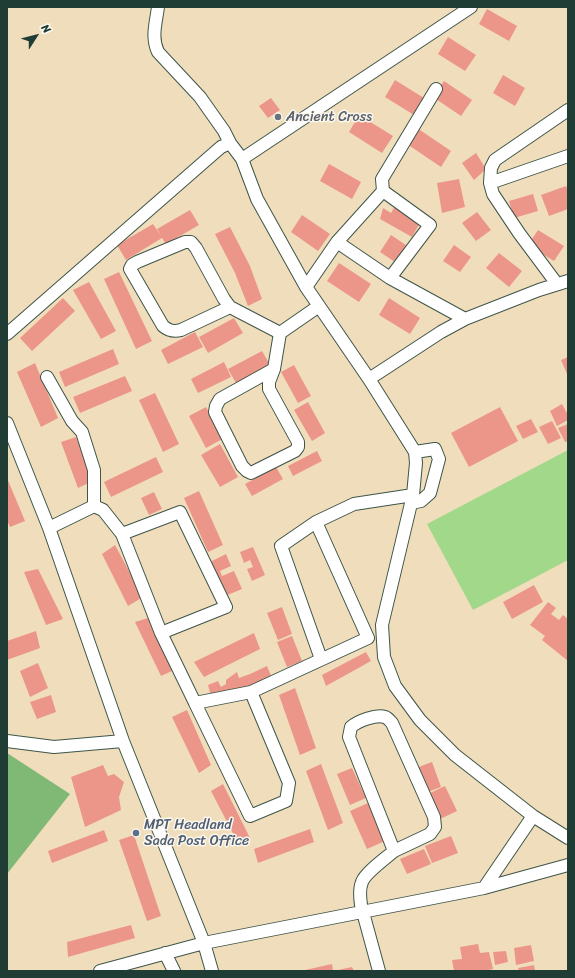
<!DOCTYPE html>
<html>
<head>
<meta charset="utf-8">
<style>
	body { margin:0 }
	#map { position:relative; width:575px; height:978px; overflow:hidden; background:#f0ddbc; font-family:Sriracha,sans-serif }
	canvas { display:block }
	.frame { position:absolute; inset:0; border:8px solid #1f3d34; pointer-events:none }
	.north { position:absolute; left:16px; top:16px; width:40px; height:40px; -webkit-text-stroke:3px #fbf7ec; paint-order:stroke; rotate:54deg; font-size:11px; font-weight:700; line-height:16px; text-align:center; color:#1f3d34 }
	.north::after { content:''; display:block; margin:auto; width:14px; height:18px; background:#1f3d34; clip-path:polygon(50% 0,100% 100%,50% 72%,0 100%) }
</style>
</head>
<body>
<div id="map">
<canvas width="575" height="978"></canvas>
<div class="frame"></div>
<div class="north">N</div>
</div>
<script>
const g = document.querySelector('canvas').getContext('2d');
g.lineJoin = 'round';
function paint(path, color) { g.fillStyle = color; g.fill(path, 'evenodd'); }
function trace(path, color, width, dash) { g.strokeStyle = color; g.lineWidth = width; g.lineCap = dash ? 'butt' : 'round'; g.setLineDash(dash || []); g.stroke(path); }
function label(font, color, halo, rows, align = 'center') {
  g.font = font + ' Sriracha,sans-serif'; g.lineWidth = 3; g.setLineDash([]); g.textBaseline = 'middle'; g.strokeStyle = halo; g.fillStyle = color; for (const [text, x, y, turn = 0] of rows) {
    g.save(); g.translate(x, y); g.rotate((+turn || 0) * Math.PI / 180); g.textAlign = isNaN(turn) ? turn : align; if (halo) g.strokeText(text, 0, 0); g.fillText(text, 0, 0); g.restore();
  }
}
paint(new Path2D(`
	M 568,450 L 568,560 L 473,610 L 427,524 Z`), '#a1d889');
paint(new Path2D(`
	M 7,753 L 70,794 L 7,874 Z`), '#80b875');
paint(new Path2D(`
	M 487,9 L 517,26 L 509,41 L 479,24 Z
	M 448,37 L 476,55 L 465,71 L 438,54 Z
	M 503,75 L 525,88 L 515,106 L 493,93 Z
	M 395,80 L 424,98 L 414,115 L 385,97 Z
	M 444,81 L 472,100 L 461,116 L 433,97 Z
	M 271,98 L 280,110 L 268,118 L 259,106 Z
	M 359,115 L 393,136 L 382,153 L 349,132 Z
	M 417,128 L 451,151 L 441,167 L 407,144 Z
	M 476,153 L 486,169 L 474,180 L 462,163 Z
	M 329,164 L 361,182 L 352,199 L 320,181 Z
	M 459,179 L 465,207 L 442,213 L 437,183 Z
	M 566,186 L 568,191 L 568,209 L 549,216 L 541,195 Z
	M 533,194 L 538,211 L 514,218 L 509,201 Z
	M 395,206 L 421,221 L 412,237 L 380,219 L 383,208 L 391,213 Z
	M 190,210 L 199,225 L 166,244 L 162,238 L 126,260 L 117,245 L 153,224 L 161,236 L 157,229 Z
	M 477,212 L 491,230 L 476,241 L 462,223 Z
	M 302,215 L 330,234 L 318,251 L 291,232 Z
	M 230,227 L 250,266 L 262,299 L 248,306 L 235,273 L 215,234 Z
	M 538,230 L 564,246 L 554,261 L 528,245 Z
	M 391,235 L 406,245 L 395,262 L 380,252 Z
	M 454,245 L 471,257 L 460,272 L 443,261 Z
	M 499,253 L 522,271 L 509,287 L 486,268 Z
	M 339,263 L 371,284 L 359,302 L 327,281 Z
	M 119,272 L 152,341 L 136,349 L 104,279 Z
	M 89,282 L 116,331 L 101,339 L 73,290 Z
	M 63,298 L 75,311 L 32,351 L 20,338 Z
	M 389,298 L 420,318 L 410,334 L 379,315 Z
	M 234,318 L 243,333 L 208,353 L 199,337 Z
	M 195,332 L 203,347 L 168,364 L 161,350 Z
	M 113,349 L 119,364 L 65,387 L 59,372 Z
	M 262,351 L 270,365 L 236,383 L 228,369 Z
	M 568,357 L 568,373 L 567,374 L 561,360 Z
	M 224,362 L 231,377 L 198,393 L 191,379 Z
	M 35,363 L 58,418 L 41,427 L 17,372 Z
	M 294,365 L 311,396 L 298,403 L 281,372 Z
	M 125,376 L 132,391 L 80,413 L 73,397 Z
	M 155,393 L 179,444 L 163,452 L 139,400 Z
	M 308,402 L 325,433 L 312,441 L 294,410 Z
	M 562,404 L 568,415 L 568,420 L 557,426 L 550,411 Z
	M 206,407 L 224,438 L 206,448 L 189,416 Z
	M 500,407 L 518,441 L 469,467 L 451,433 Z
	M 531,419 L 538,432 L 523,439 L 516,426 Z
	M 552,421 L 561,438 L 548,444 L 539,427 Z
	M 568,424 L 568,441 L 565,442 L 558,428 Z
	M 76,437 L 93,481 L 78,488 L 61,442 Z
	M 220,444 L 238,477 L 220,487 L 201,455 Z
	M 317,451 L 322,461 L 293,476 L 288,466 Z
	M 156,457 L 163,472 L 111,497 L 104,482 Z
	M 276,467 L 283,479 L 252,496 L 245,484 Z
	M 7,478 L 25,521 L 10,527 L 7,520 Z
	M 199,491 L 223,545 L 208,552 L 184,498 Z
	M 154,492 L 162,509 L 149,515 L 141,498 Z
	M 115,545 L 143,597 L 128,606 L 102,554 Z
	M 253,547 L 265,575 L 252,581 L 247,569 L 253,567 L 250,560 L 244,563 L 240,552 Z
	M 226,554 L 231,566 L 220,571 L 222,576 L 234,571 L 242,589 L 225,596 L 210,562 Z
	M 38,569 L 63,619 L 46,625 L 24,572 Z
	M 534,585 L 543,602 L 512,619 L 503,602 Z
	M 548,602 L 556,608 L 551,614 L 559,620 L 563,615 L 568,619 L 568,661 L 542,640 L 545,636 L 530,625 Z
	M 282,607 L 292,634 L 278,640 L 267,613 Z
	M 148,618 L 174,670 L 161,676 L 135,622 Z
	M 36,631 L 40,648 L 7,660 L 7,641 Z
	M 254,633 L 260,649 L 204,677 L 194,662 Z
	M 292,636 L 302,661 L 287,667 L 277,642 Z
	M 366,652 L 371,661 L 326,686 L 322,675 Z
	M 38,663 L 48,688 L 30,697 L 20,671 Z
	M 267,666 L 272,678 L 253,686 L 211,696 L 208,685 L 218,681 L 221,687 L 226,684 L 226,680 L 237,672 L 239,678 L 250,674 Z
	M 295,688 L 316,748 L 300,755 L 279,695 Z
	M 51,695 L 56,712 L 37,719 L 30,702 Z
	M 187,710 L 211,765 L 199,773 L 172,717 Z
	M 432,762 L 441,787 L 425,793 L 416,768 Z
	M 321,764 L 343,823 L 328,830 L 306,771 Z
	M 103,765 L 108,776 L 114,774 L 124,782 L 119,797 L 121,810 L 85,827 L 71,777 Z
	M 352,768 L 366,798 L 350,805 L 337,774 Z
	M 223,784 L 250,838 L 239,845 L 211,791 Z
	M 445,786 L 457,811 L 440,819 L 428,794 Z
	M 368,803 L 385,841 L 367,849 L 350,811 Z
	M 310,829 L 314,842 L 258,863 L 254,849 Z
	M 104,830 L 108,841 L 52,863 L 48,851 Z
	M 134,835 L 161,916 L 147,921 L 119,840 Z
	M 451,836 L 458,853 L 432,863 L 425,846 Z
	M 424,849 L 431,864 L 407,874 L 400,859 Z
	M 131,925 L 135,938 L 68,957 L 67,942 Z
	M 478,944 L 480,953 L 489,952 L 493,969 L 484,971 L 454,971 L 452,960 L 462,959 L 460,947 Z
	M 531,945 L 534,961 L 516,965 L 514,948 Z
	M 506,951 L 508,962 L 495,965 L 493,952 Z
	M 332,964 L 333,971 L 305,971 L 305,970 Z
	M 534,965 L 535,971 L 519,971 L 518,968 Z
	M 352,967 L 354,971 L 338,971 L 338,970 Z`), '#ec968a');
const minor = new Path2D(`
	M 158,7 C 156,23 151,37 158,52 L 200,97 L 224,131 L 230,143 L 242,159 L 257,199 L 306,287 L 369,379 L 415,452 L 416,463 L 413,495 L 382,625 L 384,657 L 395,686 L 420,720 L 455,755 L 533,816 L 568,838
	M 242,159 L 471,7
	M 490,183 L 568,156
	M 383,191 L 430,225 L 390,278
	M 337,242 L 390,278 L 465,319 L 441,332 L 369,379
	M 557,284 L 519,233 L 493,194 L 490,183 L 491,168 L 495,160 L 568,110
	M 306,287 L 337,242 L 383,191 L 382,179 L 436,89
	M 230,307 L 181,330 C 174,332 169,331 163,326 L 130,269 L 132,265 L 137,262 L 185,242 L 191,242 L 196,248 L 224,299 L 230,307 L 280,333
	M 465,319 L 539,290 L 568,281
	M 7,334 L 221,147 L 230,143
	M 274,369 L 220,399 L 216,406 L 215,412 L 242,466 L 247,471 L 251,473 L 295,451 L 298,447 L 298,442 L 269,389 L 269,382 L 274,369 L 280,333 L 319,306
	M 47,377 L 72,421 L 82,432 L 94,470 L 94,506
	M 7,423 L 49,528 L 123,741 L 204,943 L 212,971
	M 411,503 L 421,501 L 430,493 L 439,459 L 435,449 L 415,452
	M 94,506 L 103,510 L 122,534 L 161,633 L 195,703 L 251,692 L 368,638 L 316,522 L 354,504 L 413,495
	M 316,522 L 281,546 L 321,659
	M 49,528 L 94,506
	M 122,534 L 180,512 L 226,607 L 161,633
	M 195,703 L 250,816 L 286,801 L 289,783 L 251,692
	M 7,741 L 54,747 L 123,741
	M 484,888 L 533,816
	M 165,953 L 174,971
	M 100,971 L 204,943 L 484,888 L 568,865
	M 379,971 L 361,905 C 360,898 359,889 362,882 C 365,873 386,858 394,851 L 349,737 L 351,727 C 358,721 376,714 385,717 C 388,718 390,721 392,723 L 434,817 L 435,827 L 430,834 L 394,851`);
trace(minor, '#3e5548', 14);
trace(minor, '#fff', 12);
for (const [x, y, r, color] of [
	[278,117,4,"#6b7280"],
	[136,833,4,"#5c6f8a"]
]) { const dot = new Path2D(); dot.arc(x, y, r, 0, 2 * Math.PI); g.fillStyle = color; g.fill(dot); trace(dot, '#fbf7ec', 1.5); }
label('14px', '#5b616d', '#fbf7ec', [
	["Ancient Cross",286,117]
], 'left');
label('14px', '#4e5e75', '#fbf7ec', [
	["MPT Headland",144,825],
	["Sada Post Office",144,841]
], 'left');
</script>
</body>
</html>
